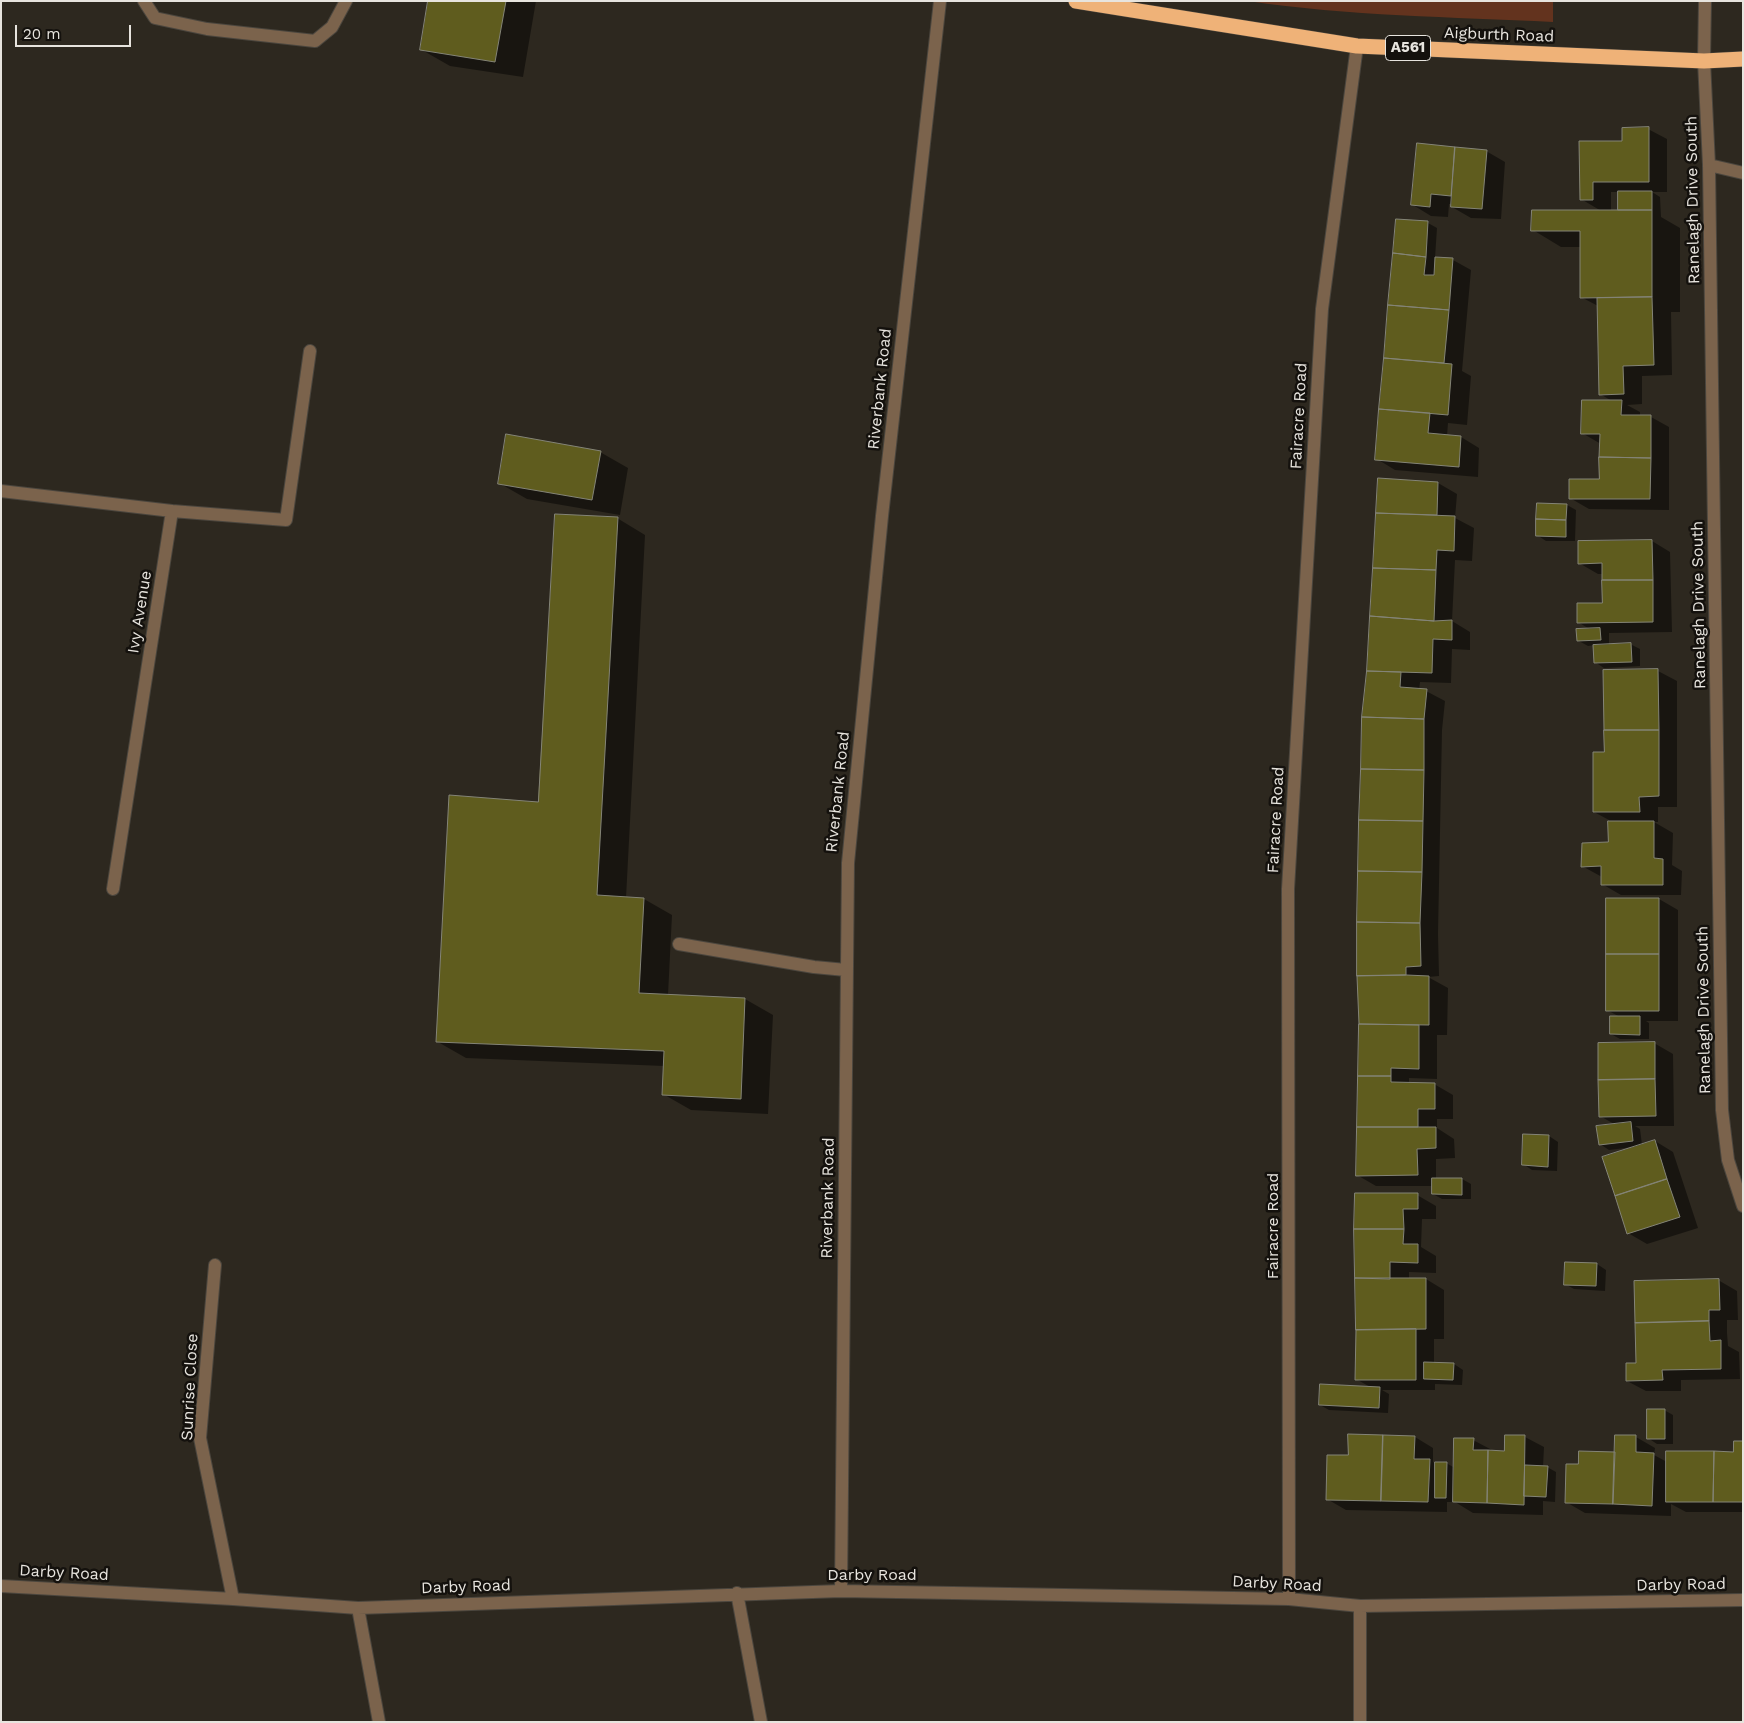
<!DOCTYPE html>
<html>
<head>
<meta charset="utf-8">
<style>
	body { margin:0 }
	#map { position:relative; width:1744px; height:1723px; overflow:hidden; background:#2d281f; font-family:"Work Sans",sans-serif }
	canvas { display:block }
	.frame { position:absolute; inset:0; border:2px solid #e7e4de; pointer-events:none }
	.scale { position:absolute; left:15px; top:25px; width:116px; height:22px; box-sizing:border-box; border:2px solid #e7e4de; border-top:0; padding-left:6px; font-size:15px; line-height:18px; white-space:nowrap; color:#e7e4de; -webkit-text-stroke:4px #14110d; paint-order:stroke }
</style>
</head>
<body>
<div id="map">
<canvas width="1744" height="1723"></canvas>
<div class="frame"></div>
<div class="scale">20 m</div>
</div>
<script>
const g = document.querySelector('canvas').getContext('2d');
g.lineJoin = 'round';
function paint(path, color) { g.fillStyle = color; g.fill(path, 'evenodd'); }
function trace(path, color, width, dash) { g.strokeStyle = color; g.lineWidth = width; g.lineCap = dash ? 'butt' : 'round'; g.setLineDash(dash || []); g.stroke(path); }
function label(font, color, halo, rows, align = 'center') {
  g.font = font + ' "Work Sans",sans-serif'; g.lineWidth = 5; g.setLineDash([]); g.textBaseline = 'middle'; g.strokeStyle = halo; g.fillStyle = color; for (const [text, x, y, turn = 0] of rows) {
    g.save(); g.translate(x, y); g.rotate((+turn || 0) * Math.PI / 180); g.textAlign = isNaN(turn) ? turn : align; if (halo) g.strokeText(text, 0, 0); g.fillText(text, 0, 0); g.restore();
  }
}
paint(new Path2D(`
	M 1248,1 L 1553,1 L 1553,22 C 1452,17 1348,16 1248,1 Z`), '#63331e');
paint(new Path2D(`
	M 430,1 L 536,1 L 523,77 L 450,66 L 422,50 Z
	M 1648,129 L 1667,139 L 1667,192 L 1652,192 L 1660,197 L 1661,217 L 1680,228 L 1680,312 L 1671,312 L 1672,375 L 1642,376 L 1642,404 L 1627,405 L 1640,412 L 1640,417 L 1651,417 L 1669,427 L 1669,510 L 1589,509 L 1570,498 L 1600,480 L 1601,444 L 1582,433 L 1612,401 L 1600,394 L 1598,306 L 1581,297 L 1582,247 L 1561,247 L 1533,230 L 1603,212 L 1581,199 L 1581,142 L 1624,142 ZM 1611,192 L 1619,192 L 1619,212 L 1611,212 Z
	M 1418,145 L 1486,151 L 1505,162 L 1501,219 L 1471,218 L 1452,207 L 1452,204 L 1449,204 L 1448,217 L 1431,216 L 1413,205 Z
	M 1397,220 L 1428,223 L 1437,228 L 1435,258 L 1453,260 L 1471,270 L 1462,371 L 1471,376 L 1467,425 L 1448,423 L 1447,436 L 1461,437 L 1479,448 L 1478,477 L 1395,470 L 1377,459 Z
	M 600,452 L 628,468 L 620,515 L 527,499 L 499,483 Z
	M 1379,480 L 1438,483 L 1457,494 L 1455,518 L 1474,528 L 1472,561 L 1455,560 L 1452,621 L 1470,632 L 1470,650 L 1452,649 L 1451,683 L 1420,682 L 1419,690 L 1426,691 L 1445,701 L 1442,730 L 1438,934 L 1439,976 L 1428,977 L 1448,988 L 1447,1035 L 1437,1035 L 1437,1079 L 1409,1078 L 1409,1084 L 1434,1084 L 1453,1095 L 1453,1119 L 1437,1119 L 1437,1128 L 1454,1139 L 1455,1158 L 1436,1159 L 1436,1179 L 1462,1179 L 1471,1184 L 1471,1199 L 1442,1199 L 1433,1194 L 1433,1186 L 1376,1186 L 1357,1175 L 1360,1076 L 1358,922 L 1368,671 Z
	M 1567,505 L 1576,510 L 1575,541 L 1546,541 L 1537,535 Z
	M 617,518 L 645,535 L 626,898 L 644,899 L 672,915 L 668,995 L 745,999 L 773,1015 L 768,1114 L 691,1110 L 663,1094 L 664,1066 L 466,1058 L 438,1042 L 539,804 Z
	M 1652,541 L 1670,552 L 1672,632 L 1609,633 L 1609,645 L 1630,644 L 1640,649 L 1640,666 L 1604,668 L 1595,662 L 1595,645 L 1588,646 L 1579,641 L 1591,630 L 1578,622 L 1604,604 L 1604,574 L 1598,574 L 1579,563 Z
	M 1658,671 L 1677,681 L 1677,807 L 1658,807 L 1658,822 L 1654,822 L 1673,833 L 1672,865 L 1682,871 L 1681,895 L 1621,895 L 1602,884 L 1602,877 L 1582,866 L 1609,844 L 1609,820 L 1594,812 L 1605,753 Z
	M 1659,899 L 1678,910 L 1678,1021 L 1646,1021 L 1649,1023 L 1649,1039 L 1620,1039 L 1611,1034 L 1620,1017 L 1607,1010 Z
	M 1654,1043 L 1673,1054 L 1674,1126 L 1635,1126 L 1640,1129 L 1642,1145 L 1655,1141 L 1673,1152 L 1698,1228 L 1647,1244 L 1628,1233 L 1633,1147 L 1609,1150 L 1600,1144 L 1616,1125 L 1600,1116 Z
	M 1549,1136 L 1558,1142 L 1557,1171 L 1532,1170 L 1523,1164 Z
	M 1356,1194 L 1417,1195 L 1436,1206 L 1436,1219 L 1422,1219 L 1421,1247 L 1436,1256 L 1436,1273 L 1409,1272 L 1409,1280 L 1426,1279 L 1444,1290 L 1444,1339 L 1434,1339 L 1434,1363 L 1454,1364 L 1463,1370 L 1462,1385 L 1435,1384 L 1435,1390 L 1382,1390 L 1389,1394 L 1388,1413 L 1329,1410 L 1320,1405 L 1372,1388 L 1356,1379 Z
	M 1597,1264 L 1606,1270 L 1605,1291 L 1574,1289 L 1565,1284 Z
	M 1718,1280 L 1737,1291 L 1738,1320 L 1727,1320 L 1727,1333 L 1728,1346 L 1739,1352 L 1740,1379 L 1681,1380 L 1681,1391 L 1646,1391 L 1627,1381 L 1637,1365 Z
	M 1664,1410 L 1673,1415 L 1673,1444 L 1657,1444 L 1648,1438 Z
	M 1506,1436 L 1525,1437 L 1544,1447 L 1543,1467 L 1547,1467 L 1556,1472 L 1555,1502 L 1543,1501 L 1543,1515 L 1473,1513 L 1455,1502 L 1447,1502 L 1447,1512 L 1346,1510 L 1327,1499 L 1349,1457 L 1415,1437 L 1433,1448 L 1433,1462 L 1436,1464 L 1446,1463 L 1455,1468 L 1473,1440 L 1492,1450 L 1505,1452 Z
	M 1636,1437 L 1655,1448 L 1654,1455 L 1667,1462 L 1735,1453 L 1743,1443 L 1743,1512 L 1686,1512 L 1671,1504 L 1671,1516 L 1585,1513 L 1566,1502 L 1579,1466 L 1616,1453 Z`), '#0007');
const building = new Path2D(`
	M 428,1 L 506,1 L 495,62 L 420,50 Z
	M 1649,127 L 1649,182 L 1593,182 L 1593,200 L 1580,200 L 1579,141 L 1622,141 L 1622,128 Z
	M 1417,143 L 1455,147 L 1451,196 L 1431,194 L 1430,207 L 1411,205 Z
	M 1455,147 L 1487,150 L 1482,209 L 1451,207 Z
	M 1618,191 L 1652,191 L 1652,210 L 1618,210 Z
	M 1532,210 L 1652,210 L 1652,297 L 1580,298 L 1580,231 L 1531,231 Z
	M 1396,219 L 1428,221 L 1426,257 L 1393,253 Z
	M 1393,253 L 1426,257 L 1424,275 L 1434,275 L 1435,257 L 1453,258 L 1449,310 L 1388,305 Z
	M 1652,297 L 1654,365 L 1623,366 L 1624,394 L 1599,395 L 1597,298 Z
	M 1388,305 L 1449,310 L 1444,363 L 1384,358 Z
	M 1384,358 L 1452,364 L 1448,415 L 1379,409 Z
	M 1582,400 L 1622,400 L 1621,415 L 1651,415 L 1651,458 L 1599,457 L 1600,434 L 1581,434 Z
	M 1379,409 L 1430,413 L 1428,433 L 1461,436 L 1459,467 L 1375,460 Z
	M 506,434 L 601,451 L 592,500 L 498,484 Z
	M 1599,457 L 1651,458 L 1650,499 L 1569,499 L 1569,479 L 1599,479 Z
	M 1378,478 L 1438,482 L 1437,515 L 1376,513 Z
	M 1537,503 L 1567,504 L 1566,520 L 1536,519 Z
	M 1376,513 L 1455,516 L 1454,551 L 1437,550 L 1436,570 L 1373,568 Z
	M 555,514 L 618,517 L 597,895 L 644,898 L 639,993 L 745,998 L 741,1099 L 662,1095 L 664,1051 L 436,1042 L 449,795 L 538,802 Z
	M 1536,519 L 1566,520 L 1566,537 L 1536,536 Z
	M 1652,540 L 1653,580 L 1602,580 L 1602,563 L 1578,564 L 1578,541 Z
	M 1373,568 L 1436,570 L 1434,621 L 1370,616 Z
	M 1602,580 L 1653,580 L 1653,622 L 1577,623 L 1577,603 L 1602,603 Z
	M 1370,616 L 1434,621 L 1452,620 L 1452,640 L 1433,639 L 1432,673 L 1367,671 Z
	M 1600,628 L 1601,640 L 1577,641 L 1576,629 Z
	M 1631,643 L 1632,662 L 1594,663 L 1593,645 Z
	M 1658,669 L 1659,730 L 1604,730 L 1603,670 Z
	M 1367,671 L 1401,672 L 1400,687 L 1427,689 L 1424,719 L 1362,717 Z
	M 1362,717 L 1424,719 L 1424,770 L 1361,769 Z
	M 1604,730 L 1659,730 L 1659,796 L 1639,797 L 1640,812 L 1593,812 L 1593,752 L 1604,752 Z
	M 1361,769 L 1424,770 L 1423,821 L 1359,820 Z
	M 1359,820 L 1423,821 L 1422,872 L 1358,871 Z
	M 1608,821 L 1654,821 L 1654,858 L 1663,859 L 1663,885 L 1601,885 L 1601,866 L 1581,867 L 1582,843 L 1608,842 Z
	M 1358,871 L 1422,872 L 1420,923 L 1357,922 Z
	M 1606,898 L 1659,898 L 1659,954 L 1606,954 Z
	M 1357,922 L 1420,923 L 1421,966 L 1406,967 L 1406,975 L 1357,976 Z
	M 1606,954 L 1659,954 L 1659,1011 L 1606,1011 Z
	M 1406,975 L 1429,976 L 1429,1025 L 1359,1024 L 1357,976 Z
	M 1610,1016 L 1640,1016 L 1640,1035 L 1610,1034 Z
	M 1359,1024 L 1419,1025 L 1419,1069 L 1391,1068 L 1391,1076 L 1358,1076 Z
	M 1655,1042 L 1655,1079 L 1598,1080 L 1598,1043 Z
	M 1358,1076 L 1391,1076 L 1391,1082 L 1435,1083 L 1435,1109 L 1418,1109 L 1418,1127 L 1357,1127 Z
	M 1655,1079 L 1656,1116 L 1599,1117 L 1598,1080 Z
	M 1631,1122 L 1633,1141 L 1599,1145 L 1596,1126 Z
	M 1357,1127 L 1436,1127 L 1436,1148 L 1417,1149 L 1418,1175 L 1356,1176 Z
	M 1523,1134 L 1549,1135 L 1548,1167 L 1522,1165 Z
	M 1655,1140 L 1667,1179 L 1615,1196 L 1602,1157 Z
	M 1432,1178 L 1462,1178 L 1462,1195 L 1432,1194 Z
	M 1667,1179 L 1680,1217 L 1627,1234 L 1615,1196 Z
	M 1355,1193 L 1418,1193 L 1418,1209 L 1403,1209 L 1404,1229 L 1354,1229 Z
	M 1354,1229 L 1404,1229 L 1403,1244 L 1418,1244 L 1418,1263 L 1390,1262 L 1390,1279 L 1355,1278 Z
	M 1565,1262 L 1597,1263 L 1596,1286 L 1564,1285 Z
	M 1355,1278 L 1426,1278 L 1426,1329 L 1356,1330 Z
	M 1719,1279 L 1720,1310 L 1709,1310 L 1709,1321 L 1635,1323 L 1634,1281 Z
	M 1709,1321 L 1710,1341 L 1721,1340 L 1721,1369 L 1662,1370 L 1663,1380 L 1626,1381 L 1626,1363 L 1636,1363 L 1635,1323 Z
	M 1416,1329 L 1416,1380 L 1355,1380 L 1356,1330 Z
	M 1424,1362 L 1454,1363 L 1453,1380 L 1424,1379 Z
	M 1320,1384 L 1380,1387 L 1379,1408 L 1319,1405 Z
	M 1647,1409 L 1665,1409 L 1665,1439 L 1647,1439 Z
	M 1348,1434 L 1383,1435 L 1381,1501 L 1326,1500 L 1327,1455 L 1348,1455 Z
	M 1383,1435 L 1415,1436 L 1414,1459 L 1430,1459 L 1428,1502 L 1381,1501 Z
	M 1505,1435 L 1525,1435 L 1524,1505 L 1487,1503 L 1488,1450 L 1504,1451 Z
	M 1615,1435 L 1636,1435 L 1636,1452 L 1654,1453 L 1652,1506 L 1613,1504 Z
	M 1454,1438 L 1474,1438 L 1473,1450 L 1488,1450 L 1487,1503 L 1453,1502 Z
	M 1734,1441 L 1743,1441 L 1743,1502 L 1713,1502 L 1714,1451 L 1733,1452 Z
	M 1579,1451 L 1615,1452 L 1613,1504 L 1565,1503 L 1566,1464 L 1578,1464 Z
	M 1666,1451 L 1714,1451 L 1713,1502 L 1666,1502 Z
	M 1435,1462 L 1447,1462 L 1446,1498 L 1435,1498 Z
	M 1525,1465 L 1548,1466 L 1546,1497 L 1524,1496 Z`);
paint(building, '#5f5c1e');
trace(building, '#848477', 1);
const minor = new Path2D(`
	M 144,1 L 155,18 L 207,29 L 315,41 L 332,27 L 346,1
	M 1705,1 L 1704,61 L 1709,165 L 1722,1110 L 1728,1160 L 1743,1206
	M 1709,165 L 1743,173
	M 1,491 L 172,511 L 113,889
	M 172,511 L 286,520 L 310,351
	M 679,944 L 814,967 L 846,970
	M 215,1265 L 200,1438 L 233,1599
	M 1,1586 L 233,1599 L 358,1608 L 841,1591 L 1289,1599 L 1360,1606 L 1743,1600
	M 841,1591 L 848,863 L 882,516 L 940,1
	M 737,1593 L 761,1722
	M 1289,1599 L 1288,889 L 1322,309 L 1357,46
	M 1360,1606 L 1360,1722
	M 358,1608 L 379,1722`);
const highway = new Path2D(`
	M 1076,1 L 1357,46 L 1704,61 L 1743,59`);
trace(minor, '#4b463e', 14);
trace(highway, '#4b463e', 16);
trace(minor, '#7b634c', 12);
trace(highway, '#efb278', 15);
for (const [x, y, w] of [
	[1408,48,45]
]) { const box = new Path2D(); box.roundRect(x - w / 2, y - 12.5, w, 25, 4); g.fillStyle = '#14110d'; g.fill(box); trace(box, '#e7e4de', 1); }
label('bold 15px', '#e7e4de', null, [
	["A561",1408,48]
]);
label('16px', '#e7e4de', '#14110d', [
	["Aigburth Road",1499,35,2],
	["Ranelagh Drive South",1693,200,-91],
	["Riverbank Road",880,389,-84],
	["Fairacre Road",1299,416,-87],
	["Ranelagh Drive South",1699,605,-91],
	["Ivy Avenue",140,612,-81],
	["Riverbank Road",838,792,-84],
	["Fairacre Road",1276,820,-87],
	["Ranelagh Drive South",1704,1010,-91],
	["Riverbank Road",828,1198,-89],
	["Fairacre Road",1273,1226,-90],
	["Sunrise Close",190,1387,-87],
	["Darby Road",64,1573,3],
	["Darby Road",872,1575],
	["Darby Road",1277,1584,3],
	["Darby Road",1681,1585,-1],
	["Darby Road",466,1587,-2]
]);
</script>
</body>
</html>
